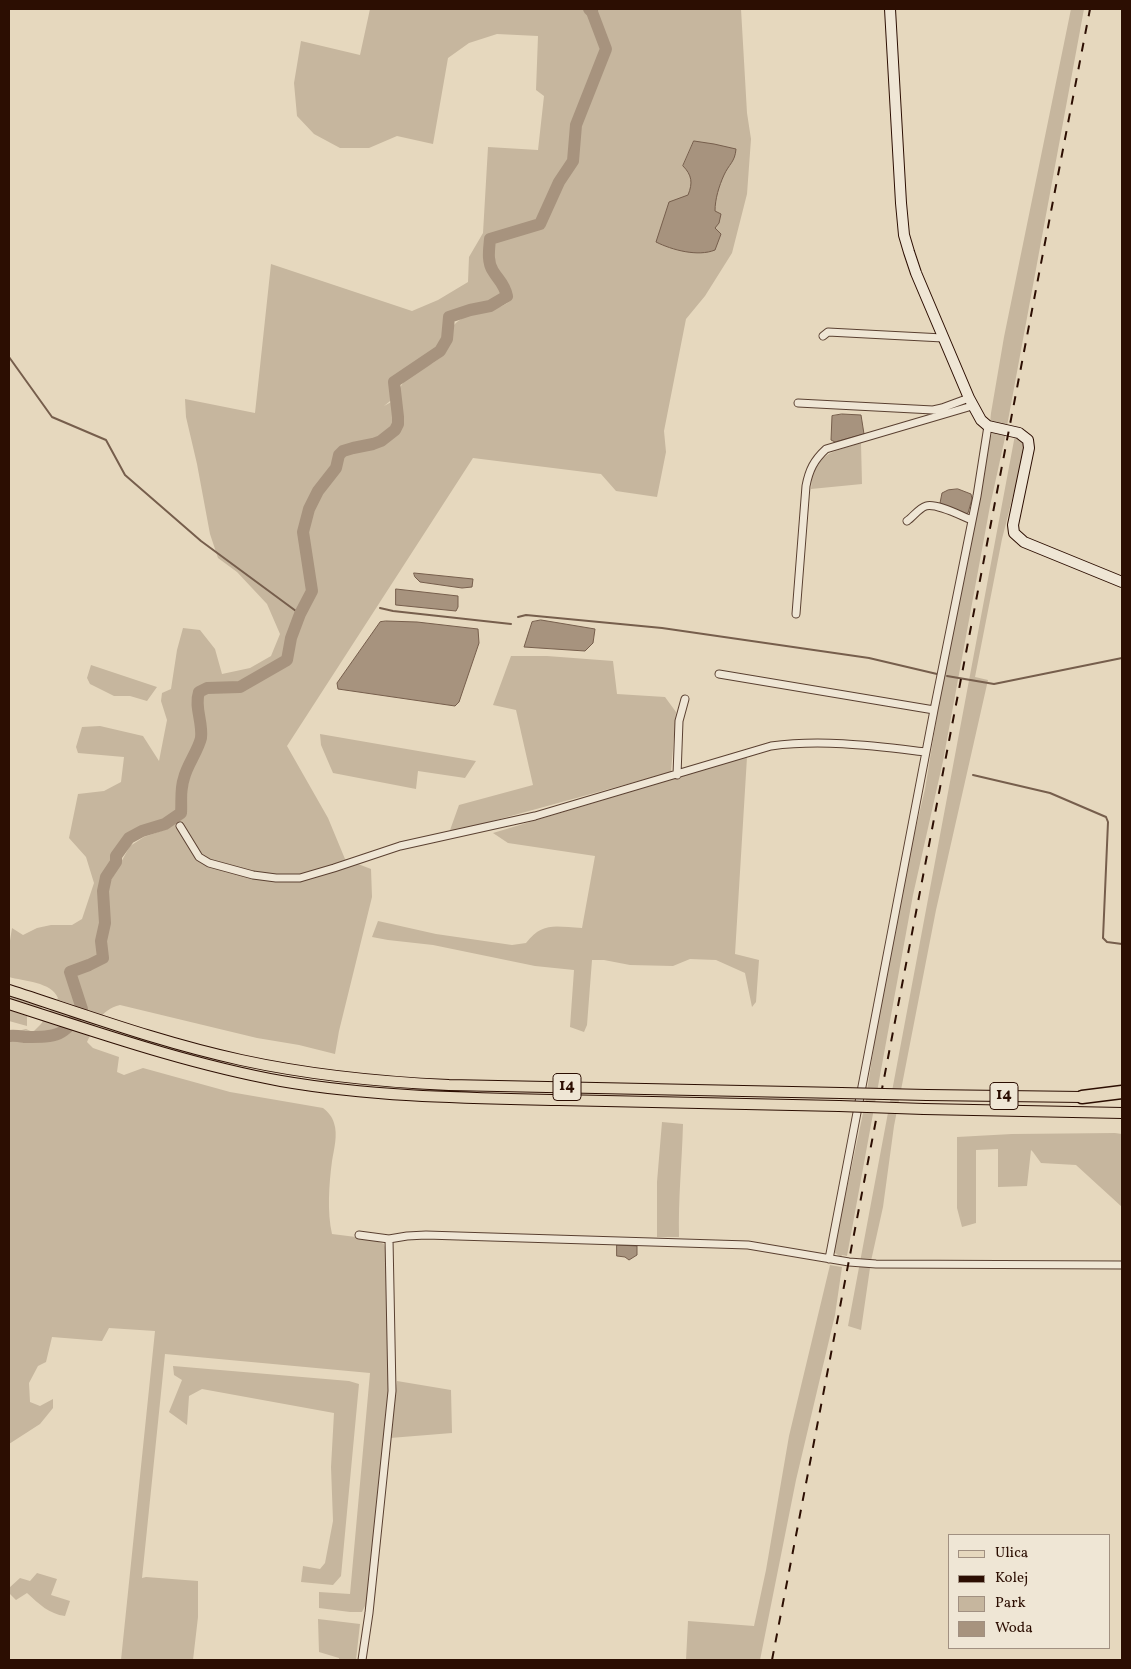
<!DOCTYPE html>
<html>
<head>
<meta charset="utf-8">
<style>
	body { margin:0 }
	#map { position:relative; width:1131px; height:1669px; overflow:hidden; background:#e6d8be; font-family:Vollkorn,serif }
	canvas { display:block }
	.frame { position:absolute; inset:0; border:10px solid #2c0e02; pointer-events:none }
	.legend { position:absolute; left:948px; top:1534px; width:162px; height:115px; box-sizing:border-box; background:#efe6d5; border:1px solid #a19081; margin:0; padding:6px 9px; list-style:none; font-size:15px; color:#2c0e02 }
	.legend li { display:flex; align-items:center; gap:10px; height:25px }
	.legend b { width:25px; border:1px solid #a19081 }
</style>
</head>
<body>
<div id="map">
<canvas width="1131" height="1669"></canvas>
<div class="frame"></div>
<ul class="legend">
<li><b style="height:6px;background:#e6d8be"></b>Ulica</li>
<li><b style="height:6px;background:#2c0e02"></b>Kolej</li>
<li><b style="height:14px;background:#c6b69e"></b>Park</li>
<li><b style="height:14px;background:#a7937e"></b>Woda</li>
</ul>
</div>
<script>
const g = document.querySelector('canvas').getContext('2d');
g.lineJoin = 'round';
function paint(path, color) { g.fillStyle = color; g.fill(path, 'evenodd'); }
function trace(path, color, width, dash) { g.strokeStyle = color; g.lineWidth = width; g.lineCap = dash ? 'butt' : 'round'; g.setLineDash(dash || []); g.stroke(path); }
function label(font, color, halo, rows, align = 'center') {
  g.font = font + ' Vollkorn,serif'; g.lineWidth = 5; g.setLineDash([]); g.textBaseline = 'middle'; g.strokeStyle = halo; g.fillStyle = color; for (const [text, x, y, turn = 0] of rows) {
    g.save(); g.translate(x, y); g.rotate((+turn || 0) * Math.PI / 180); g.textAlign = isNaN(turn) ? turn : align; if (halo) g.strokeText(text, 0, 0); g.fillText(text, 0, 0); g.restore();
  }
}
paint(new Path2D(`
	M 370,9 L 564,9 L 568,10 L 568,9 L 741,9 L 747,113 L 751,139 L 747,194 L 732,253 L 705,296 L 686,319 L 664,431 L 666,452 L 657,497 L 616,491 L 601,474 L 473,458 L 287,746 L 328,818 L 345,859 L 371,869 L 372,897 L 339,1031 L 335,1054 L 299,1045 L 257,1038 L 120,1005 C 100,1010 96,1025 87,1042 L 93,1048 L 119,1057 L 117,1072 L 124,1075 L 143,1068 L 230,1092 L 323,1108 C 328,1112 332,1116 334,1123 C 338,1135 334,1149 332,1161 C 329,1184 327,1212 332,1234 L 372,1239 L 384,1244 L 386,1251 L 389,1383 L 366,1604 L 362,1612 L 350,1612 L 319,1608 L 319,1592 L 350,1594 L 370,1373 L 165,1354 L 142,1578 L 146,1577 L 198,1581 L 198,1617 L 193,1660 L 121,1660 L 155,1331 L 109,1328 L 102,1341 L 52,1337 L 46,1362 L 38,1366 L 29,1383 L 30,1402 L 40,1406 L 53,1399 L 53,1408 L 40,1424 L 9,1444 L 9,1033 L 26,1029 L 33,1032 L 41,1024 L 58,998 C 52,982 23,981 9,977 L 9,947 L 12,928 L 23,935 L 37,928 L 51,925 L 72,925 L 82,919 L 94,883 L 86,857 L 69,838 L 78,794 L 104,791 L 121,782 L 124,757 L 78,753 L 76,747 L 82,727 L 100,726 L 143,736 L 159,761 L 167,720 L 161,701 L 162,693 L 171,689 L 177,650 L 183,628 L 200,630 L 215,649 L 222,674 L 250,668 L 271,656 L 280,634 L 267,604 L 237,572 L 218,558 L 210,534 L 197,464 L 186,417 L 185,399 L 255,413 L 271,264 L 412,311 L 438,300 L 468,282 L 469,257 L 483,233 L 488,147 L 538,150 L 544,96 L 536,90 L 538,36 L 497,34 L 469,43 L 448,58 L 433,144 L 397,136 L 369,148 L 340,148 L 314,134 L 297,116 L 294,83 L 301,41 L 360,55 ZM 490,241 L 495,245 C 493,253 494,264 497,273 C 502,285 514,284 510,301 C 495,314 468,309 454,325 C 447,334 453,346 442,356 C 430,368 408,371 400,388 C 393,404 408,419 394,435 C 380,451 357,446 342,457 L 341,465 L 336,474 L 318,496 L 310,519 L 307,534 L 316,585 L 299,622 L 291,658 L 285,665 L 242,689 L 207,692 L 201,699 L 204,737 L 188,780 L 187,812 L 182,819 L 167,829 L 144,837 L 130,846 L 111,880 L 107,891 L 108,906 L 104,907 L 103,891 L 106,877 L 116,862 L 116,856 L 129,838 L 142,831 L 165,824 L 181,813 L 183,780 L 189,762 L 185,761 C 189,754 196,744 198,736 C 200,720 192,706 197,691 L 205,687 L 245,682 L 283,658 L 288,636 L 297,614 L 310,591 L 301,531 L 306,508 L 316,490 L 333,467 L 337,455 L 341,450 L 350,447 L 370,444 L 379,440 L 389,433 L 395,423 L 393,401 L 384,406 L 395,397 L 394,382 L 440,351 L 447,339 L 449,317 L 470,310 L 490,306 L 507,296 L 505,285 L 492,270 Z
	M 1071,9 L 1084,9 L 1007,426 L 990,423 L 991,413 L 1004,337 Z
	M 995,431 L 1006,433 L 990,506 L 943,761 L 913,895 L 847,1256 L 842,1255 L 841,1257 L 835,1253 L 834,1249 L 865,1104 L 884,980 L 904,878 L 925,789 L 944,673 L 966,572 L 990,439 L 992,433 Z
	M 1015,435 L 1022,438 L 1025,448 L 1002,539 L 975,677 L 988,680 L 936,910 L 894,1126 L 883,1207 L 871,1261 L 861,1330 L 848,1326 Z
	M 861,443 L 862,484 L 811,489 C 813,453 832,452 861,443 Z
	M 511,656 L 547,656 L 613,661 L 617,694 L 665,697 L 676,712 L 671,772 L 449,833 L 459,805 L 533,785 L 516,710 L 493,705 Z
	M 91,665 L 157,687 L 147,701 L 130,696 L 114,696 L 90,684 L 87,678 Z
	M 320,734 L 476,761 L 465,778 L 418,771 L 416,789 L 333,773 L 321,745 Z
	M 747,757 L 735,954 L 759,960 L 756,1002 L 752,1007 L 745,973 L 716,960 L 690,959 L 673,966 L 630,965 L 604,960 L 592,960 L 587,1025 L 584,1032 L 570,1027 L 574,970 L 535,966 L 433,945 L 388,940 L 372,937 L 378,921 L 436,934 L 512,945 L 526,943 C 543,921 556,927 582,928 L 595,856 L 508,843 L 493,833 Z
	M 9,995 L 43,1006 L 40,1010 L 9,999 Z
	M 9,1010 L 27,1016 L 27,1026 L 9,1021 Z
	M 662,1122 L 683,1124 C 682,1162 678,1200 679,1237 L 657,1237 L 657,1182 Z
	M 1115,1133 L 1122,1134 L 1122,1207 L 1076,1165 L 1041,1163 L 1033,1152 L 1031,1150 L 1027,1186 L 998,1187 L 998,1149 L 976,1150 L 976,1223 L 962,1227 L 957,1208 L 957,1137 L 1012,1134 Z
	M 830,1265 L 842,1267 L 835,1315 L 796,1480 L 760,1660 L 686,1660 L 688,1621 L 754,1626 L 766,1570 L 789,1436 Z
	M 173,1366 L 349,1381 L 359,1384 L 341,1576 L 333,1585 L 301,1582 L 303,1566 L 320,1569 L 325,1563 L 333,1521 L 331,1467 L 334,1413 L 202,1389 L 189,1396 L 187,1425 L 169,1412 L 182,1380 L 174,1375 Z
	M 397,1381 L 451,1390 L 452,1433 L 390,1438 Z
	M 37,1573 L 57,1579 L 51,1595 L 70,1601 L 65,1616 C 49,1614 39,1604 27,1593 L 16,1600 L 9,1593 L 9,1588 L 20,1578 L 30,1581 Z
	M 318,1619 L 360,1624 L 356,1660 L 339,1660 L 339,1658 L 319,1652 Z`), '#c6b69e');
const water = new Path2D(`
	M 694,141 L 714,144 L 736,149 C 735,162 729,164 724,175 C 719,186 715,199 715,211 L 721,214 L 719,223 L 715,228 L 721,234 L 715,250 C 698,257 672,250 656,242 L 669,202 L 688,195 C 693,183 692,175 683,166 Z
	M 842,414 L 861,415 L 864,434 L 835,442 L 831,440 L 832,416 Z
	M 958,489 L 971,494 L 972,499 L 968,513 L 966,514 L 946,506 L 940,503 L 942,493 L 948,490 Z
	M 414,573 L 473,579 L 472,587 L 462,588 L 420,582 L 415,577 Z
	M 396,589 L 458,596 L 458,607 L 456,611 L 396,605 Z
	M 541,620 L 595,629 L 593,643 L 585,651 L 524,647 L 532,622 Z
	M 386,621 L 417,622 L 478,629 L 479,643 L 459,702 L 455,706 L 338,689 L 337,683 L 380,622 Z
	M 617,1245 L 637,1246 L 637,1255 L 629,1260 L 625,1257 L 617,1256 Z`);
paint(water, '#a7937e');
trace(water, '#765e4c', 1);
trace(new Path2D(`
	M 592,12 L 598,9
	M 9,357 L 52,417 L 106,440 L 125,475 L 201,541 L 300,614
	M 380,608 L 393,611 L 511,624
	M 518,617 L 526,615 L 662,628 L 869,658 L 937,674
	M 947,676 L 994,684 L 1122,658
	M 973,775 L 1050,793 L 1106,817 L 1108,822 L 1103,938 L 1107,942 L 1122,944`), '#765e4c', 2);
trace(new Path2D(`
	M 9,1036 C 14,1035 19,1036 25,1037 C 58,1037 63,1037 82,1009 L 70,972 L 89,965 L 103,958 L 101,941 L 105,923 L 103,891 L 106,877 L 116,862 L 116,856 L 129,838 L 142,831 L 165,824 L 181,813 C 182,802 180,789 184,778 C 187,765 198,751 201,738 C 203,722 194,707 199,692 L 207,688 L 240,687 L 287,660 L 291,638 L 300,614 L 312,591 L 303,532 L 309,509 L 318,491 L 336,468 L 339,455 L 343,451 L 353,448 L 373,444 L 381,441 L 395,430 L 398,424 L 398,417 L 394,382 L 440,351 L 447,339 L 449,317 L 470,310 L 490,306 L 507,296 C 504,283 499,281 493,271 C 487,262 489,250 490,239 L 540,224 L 559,182 L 573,161 L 576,125 L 606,49 L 592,12 L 589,9`), '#a7937e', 12);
const street = new Path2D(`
	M 823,336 L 828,332 L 943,338
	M 798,403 L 933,410 L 942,408 L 969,398
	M 907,521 C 913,517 919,508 926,506 C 937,503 961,516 972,520
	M 796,614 L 806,486 C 809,470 814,460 826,449 L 972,406
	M 719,674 L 934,710
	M 677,775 L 679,721 L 685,699
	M 180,826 L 199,857 L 209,863 L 253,875 L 276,878 L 300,878 L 334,868 L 400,846 L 535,816 L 771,746 C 823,739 874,746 926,752
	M 359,1235 L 389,1239 L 392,1391 L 369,1613 L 362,1660
	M 389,1239 L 407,1236 L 426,1235 L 748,1245 L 849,1262 L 876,1264 L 1122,1265
	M 829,1259 L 934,710 L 977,496 L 988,426`);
const secondary = new Path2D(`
	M 890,9 L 901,203 L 904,235 L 909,252 L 916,273 L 969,398 L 981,420 L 988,426 L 1019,433 L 1028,440 L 1029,448 L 1013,525 L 1014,533 L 1024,542 L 1122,582`);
const primary = new Path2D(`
	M 9,990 C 86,1015 162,1043 241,1060 C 310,1075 379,1082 449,1085 L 841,1093
	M 9,1004 C 99,1033 188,1064 281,1081 C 373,1097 466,1098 559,1100 C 652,1102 745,1104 839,1106
	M 927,1095 L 1082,1097
	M 924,1109 L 1122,1113`);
const highway = new Path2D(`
	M 1082,1097 L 1122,1092`);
trace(street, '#5a4031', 9);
trace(secondary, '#2c0e02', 12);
trace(primary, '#2c0e02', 12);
trace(highway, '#2c0e02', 15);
trace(street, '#efe6d5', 7);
trace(secondary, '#efe6d5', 10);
trace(primary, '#e6d8be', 10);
trace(highway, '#e6d8be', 12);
trace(new Path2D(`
	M 772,1660 L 1090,9`), '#2c0e02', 2, [9, 9]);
const primaryBridge = new Path2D(`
	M 841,1093 L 927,1095
	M 839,1106 L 924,1109`);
trace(primaryBridge, '#2c0e02', 12, []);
trace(primaryBridge, '#e6d8be', 10);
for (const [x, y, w] of [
	[567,1087,28],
	[1004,1096,28]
]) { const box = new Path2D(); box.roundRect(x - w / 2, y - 13.5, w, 27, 4); g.fillStyle = '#efe6d5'; g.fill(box); trace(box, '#2c0e02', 1); }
label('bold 16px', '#2c0e02', null, [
	["14",567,1087],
	["14",1004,1096]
]);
</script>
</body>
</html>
